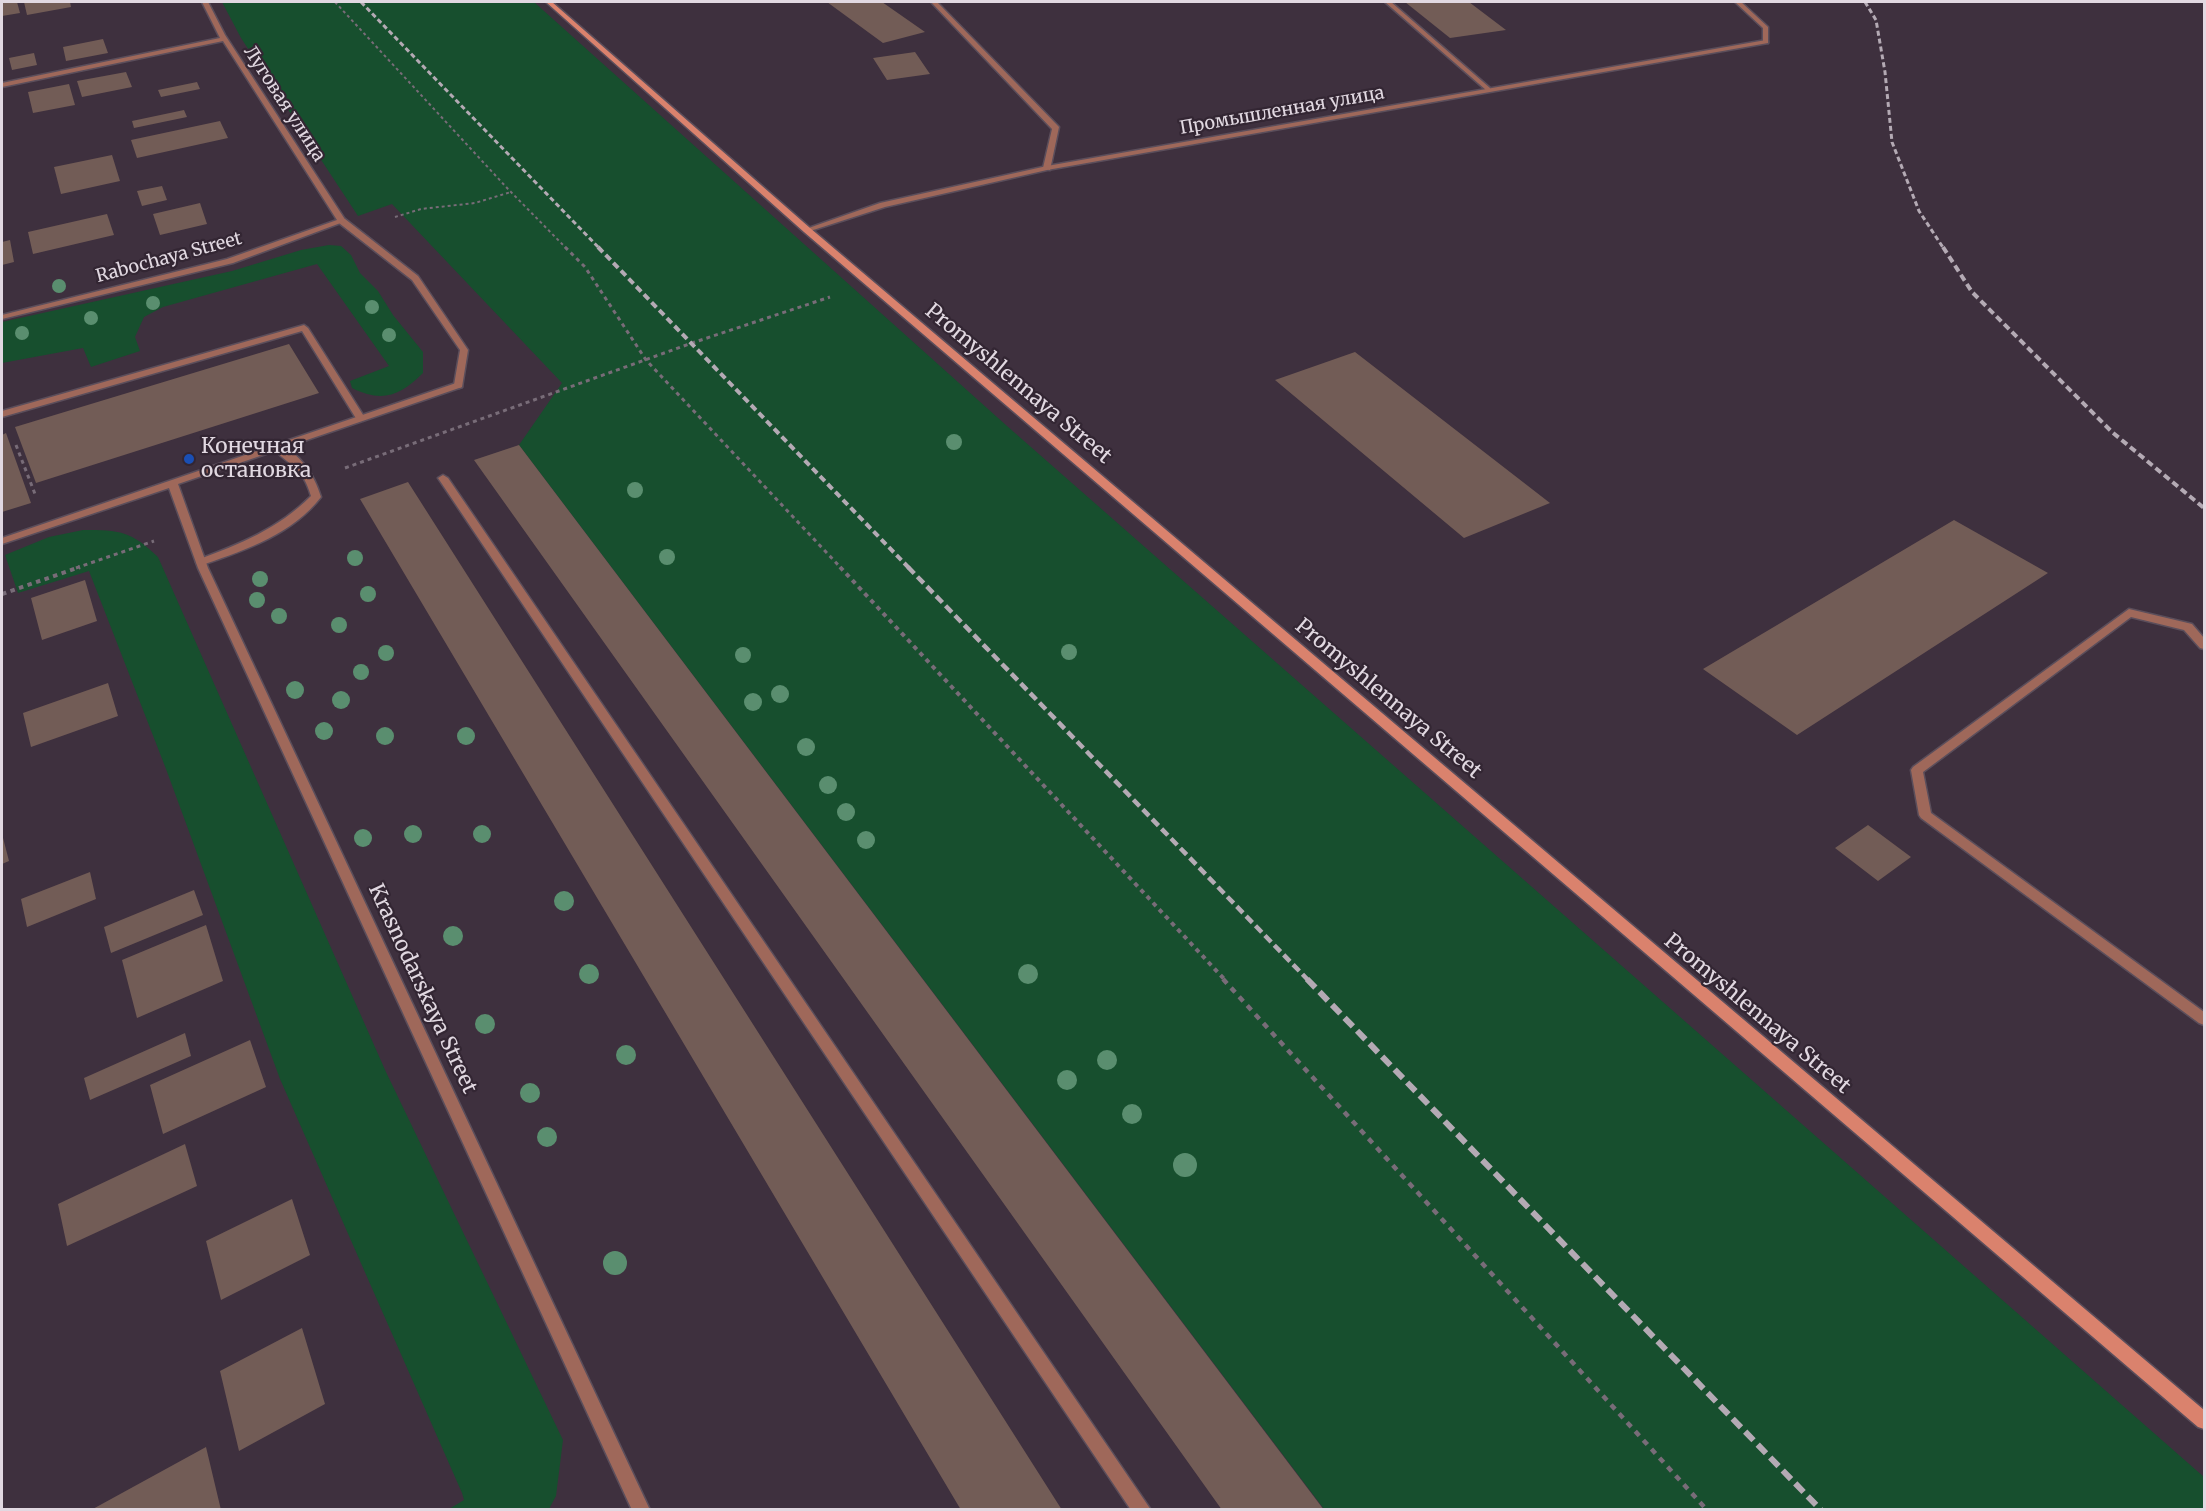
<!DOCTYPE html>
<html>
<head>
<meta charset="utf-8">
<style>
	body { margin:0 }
	#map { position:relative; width:2206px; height:1511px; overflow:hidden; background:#3e303e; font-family:Merriweather,serif }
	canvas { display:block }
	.frame { position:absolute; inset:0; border:3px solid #e1d8e1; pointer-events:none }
</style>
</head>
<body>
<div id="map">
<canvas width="2206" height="1511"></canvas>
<div class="frame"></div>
</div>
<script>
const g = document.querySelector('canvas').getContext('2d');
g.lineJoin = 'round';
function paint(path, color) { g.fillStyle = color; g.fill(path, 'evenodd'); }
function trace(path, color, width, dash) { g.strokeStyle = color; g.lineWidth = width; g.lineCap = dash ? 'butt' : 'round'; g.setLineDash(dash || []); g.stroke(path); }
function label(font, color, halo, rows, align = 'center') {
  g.font = font + ' Merriweather,serif'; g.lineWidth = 4.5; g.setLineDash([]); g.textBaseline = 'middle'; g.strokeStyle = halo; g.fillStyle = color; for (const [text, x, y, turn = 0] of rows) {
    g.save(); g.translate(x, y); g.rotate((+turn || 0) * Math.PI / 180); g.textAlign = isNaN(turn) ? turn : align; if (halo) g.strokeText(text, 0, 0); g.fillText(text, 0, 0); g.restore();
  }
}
paint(new Path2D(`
	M 222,2 L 534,2 L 1007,426 L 2204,1477 L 2204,1509 L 1324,1509 L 519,445 L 562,383 L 392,204 L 358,216 L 241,38 Z
	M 329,245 L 341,246 L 351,255 L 360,273 L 378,291 L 393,315 L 423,352 L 423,373 C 400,396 382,403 352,388 L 350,381 L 389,366 L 317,264 L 163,307 L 144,317 L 135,337 L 140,351 L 91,367 L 83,348 L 2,363 L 2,322 L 232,271 L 301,250 Z
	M 83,530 C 120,530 131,531 158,557 L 386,1072 L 563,1440 L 556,1496 L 549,1509 L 449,1509 L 464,1500 L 462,1493 L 280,1079 L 166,769 L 89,571 L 18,593 L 5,555 L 49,537 Z`), '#174f2e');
paint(new Path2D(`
	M 2,2 L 17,2 L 20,13 L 2,16 Z
	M 24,2 L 70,2 L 71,7 L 27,15 Z
	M 827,2 L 882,2 L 925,32 L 883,43 Z
	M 1405,2 L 1469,2 L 1506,30 L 1450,38 Z
	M 103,39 L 108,53 L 66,61 L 63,47 Z
	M 915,52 L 930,74 L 887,80 L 873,58 Z
	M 34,53 L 37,65 L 12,70 L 9,58 Z
	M 126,72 L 132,87 L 82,97 L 77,81 Z
	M 197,82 L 200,89 L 161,97 L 158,90 Z
	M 69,84 L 75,105 L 33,113 L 28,92 Z
	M 184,110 L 187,117 L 134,128 L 132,121 Z
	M 220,121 L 228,138 L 137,158 L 131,140 Z
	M 112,155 L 120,181 L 61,194 L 54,167 Z
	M 162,186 L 167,200 L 142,206 L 137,191 Z
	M 200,203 L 207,224 L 160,235 L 153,214 Z
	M 107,214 L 114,235 L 33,254 L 28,232 Z
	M 10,240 L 14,262 L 2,265 L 2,242 Z
	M 289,344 L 319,393 L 36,483 L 15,427 Z
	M 1355,352 L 1550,503 L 1464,538 L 1275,380 Z
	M 6,433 L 31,503 L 2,512 L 2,435 Z
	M 519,445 L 1324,1510 L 1222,1510 L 474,460 Z
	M 408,482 L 1062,1510 L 961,1510 L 360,499 Z
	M 1954,520 L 2048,573 L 1797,735 L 1703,669 Z
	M 85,580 L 97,621 L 42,640 L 31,598 Z
	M 108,683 L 118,716 L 31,747 L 23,713 Z
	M 1868,825 L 1911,857 L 1878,881 L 1835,848 Z
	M 2,834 L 9,861 L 2,864 Z
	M 90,872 L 96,899 L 27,927 L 21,899 Z
	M 194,890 L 203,915 L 111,953 L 104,927 Z
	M 206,925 L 223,981 L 137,1018 L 122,960 Z
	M 185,1033 L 191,1056 L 90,1100 L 84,1078 Z
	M 250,1040 L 266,1087 L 163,1134 L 150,1085 Z
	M 185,1144 L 197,1186 L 67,1246 L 58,1204 Z
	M 292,1199 L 310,1255 L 221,1300 L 206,1241 Z
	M 302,1328 L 325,1404 L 239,1451 L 220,1371 Z
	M 206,1447 L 221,1510 L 91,1510 Z`), '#725c56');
const lane = new Path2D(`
	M 931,2 L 937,2 L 1059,127 L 1050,170 L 1043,168 L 1052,129 Z
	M 1385,2 L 1391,2 L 1490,88 L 1490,90 L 1486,90 Z
	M 1735,2 L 1741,2 L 1768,27 L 1768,43 L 1763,42 L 1763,28 Z
	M 339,219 L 345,219 L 418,276 L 468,350 L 462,387 L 459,388 L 454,385 L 460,350 L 412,280 L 339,223 Z
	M 304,325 L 308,328 L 365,418 L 363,420 L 357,420 L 302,331 L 2,417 L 2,411 Z
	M 276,444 C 300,452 314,474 321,497 C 292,534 248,549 205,564 L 197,564 L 196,562 L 197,560 C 240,544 278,529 311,496 C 302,466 291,467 271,447 Z
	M 443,475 L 448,478 L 1151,1510 L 1131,1510 L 438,478 Z
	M 2129,609 L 2192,624 L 2204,638 L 2204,649 L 2200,648 L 2184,630 L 2131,617 L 1923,772 L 1931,813 L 2204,1012 L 2204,1025 L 2199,1023 L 1921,818 L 1919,815 L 1911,770 L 1913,767 Z`);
const street = new Path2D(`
	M 202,2 L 208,2 L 225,35 L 346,221 L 233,263 L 2,319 L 2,315 L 227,259 L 337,220 L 223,41 L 2,87 L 2,83 L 220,38 Z
	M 1766,40 L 1768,41 L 1768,43 L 1047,170 L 885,207 L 807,232 L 803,230 L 880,203 L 1047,166 Z
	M 459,382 L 462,383 L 462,387 L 178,484 L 208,568 L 650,1510 L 632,1510 L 198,568 L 169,488 L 2,544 L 2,538 Z`);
const secondary = new Path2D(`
	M 546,2 L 552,2 L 810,228 L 2204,1410 L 2204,1429 L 2198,1427 L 804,232 Z`);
trace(lane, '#5b4e5b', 3);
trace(street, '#5b4e5b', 3);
trace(secondary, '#5b4e5b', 3);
trace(new Path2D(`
	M 335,2 L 508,189 L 567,249
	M 395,217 L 421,209 L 475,203 L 511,192`), '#786c78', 2, [3, 3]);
trace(new Path2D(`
	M 565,247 L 585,267 L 646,360 L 841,568
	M 16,445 L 35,494
	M 345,468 L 692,343 L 830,297
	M 76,568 L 154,541`), '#786c78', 3, [4, 4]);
trace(new Path2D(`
	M 840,567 L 1225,980
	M 2,594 L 80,567`), '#786c78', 4, [4.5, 4.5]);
trace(new Path2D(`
	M 1223,979 L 1707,1510`), '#786c78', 4.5, [6, 6]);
paint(lane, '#9f685a');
paint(street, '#9f685a');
paint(secondary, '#da826d');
trace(new Path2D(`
	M 361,2 L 600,249
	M 1865,2 L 1876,20 L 1885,72 L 1892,142 L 1919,211 L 1944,249`), '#b4aab4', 3, [5, 3]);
trace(new Path2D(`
	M 598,247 L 909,568
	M 1943,247 L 1972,292 L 2112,432 L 2204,508`), '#b4aab4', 4, [7, 4]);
trace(new Path2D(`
	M 908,567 L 1308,980`), '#b4aab4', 4.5, [9, 4.5]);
trace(new Path2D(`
	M 1307,979 L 1821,1510`), '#b4aab4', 6, [12, 6]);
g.fillStyle = '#5a8e6f';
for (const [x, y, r] of [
	[59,286,7],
	[153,303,7],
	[372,307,7],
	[91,318,7],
	[22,333,7],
	[389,335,7],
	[954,442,8],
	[635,490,8],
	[667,557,8],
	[355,558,8],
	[260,579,8],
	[368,594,8],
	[257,600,8],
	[279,616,8],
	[339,625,8],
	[1069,652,8],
	[386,653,8],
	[743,655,8],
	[361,672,8],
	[295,690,9],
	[780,694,9],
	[341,700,9],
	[753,702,9],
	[324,731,9],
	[385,736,9],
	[466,736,9],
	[806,747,9],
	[828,785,9],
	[846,812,9],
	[413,834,9],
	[482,834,9],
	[363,838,9],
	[866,840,9],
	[564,901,10],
	[453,936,10],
	[589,974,10],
	[1028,974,10],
	[485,1024,10],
	[626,1055,10],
	[1107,1060,10],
	[1067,1080,10],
	[530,1093,10],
	[1132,1114,10],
	[547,1137,10],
	[1185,1165,12],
	[615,1263,12]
]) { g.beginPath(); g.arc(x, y, r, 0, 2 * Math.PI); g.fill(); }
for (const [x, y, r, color] of [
	[189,459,6,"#1a4fb4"]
]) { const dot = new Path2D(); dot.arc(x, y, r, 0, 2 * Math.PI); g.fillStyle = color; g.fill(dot); trace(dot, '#332633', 2); }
label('18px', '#e1d8e1', '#332633', [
	["Луговая улица",284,104,57],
	["Промышленная улица",1282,111,-10],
	["Rabochaya Street",169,258,-15]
]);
label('21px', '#e1d8e1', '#332633', [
	["Promyshlennaya Street",1018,384,40],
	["Promyshlennaya Street",1388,699,40],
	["Krasnodarskaya Street",422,989,65],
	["Promyshlennaya Street",1757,1014,40]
]);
label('21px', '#e1d8e1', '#332633', [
	["Конечная",201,447],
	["остановка",201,471]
], 'left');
</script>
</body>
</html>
